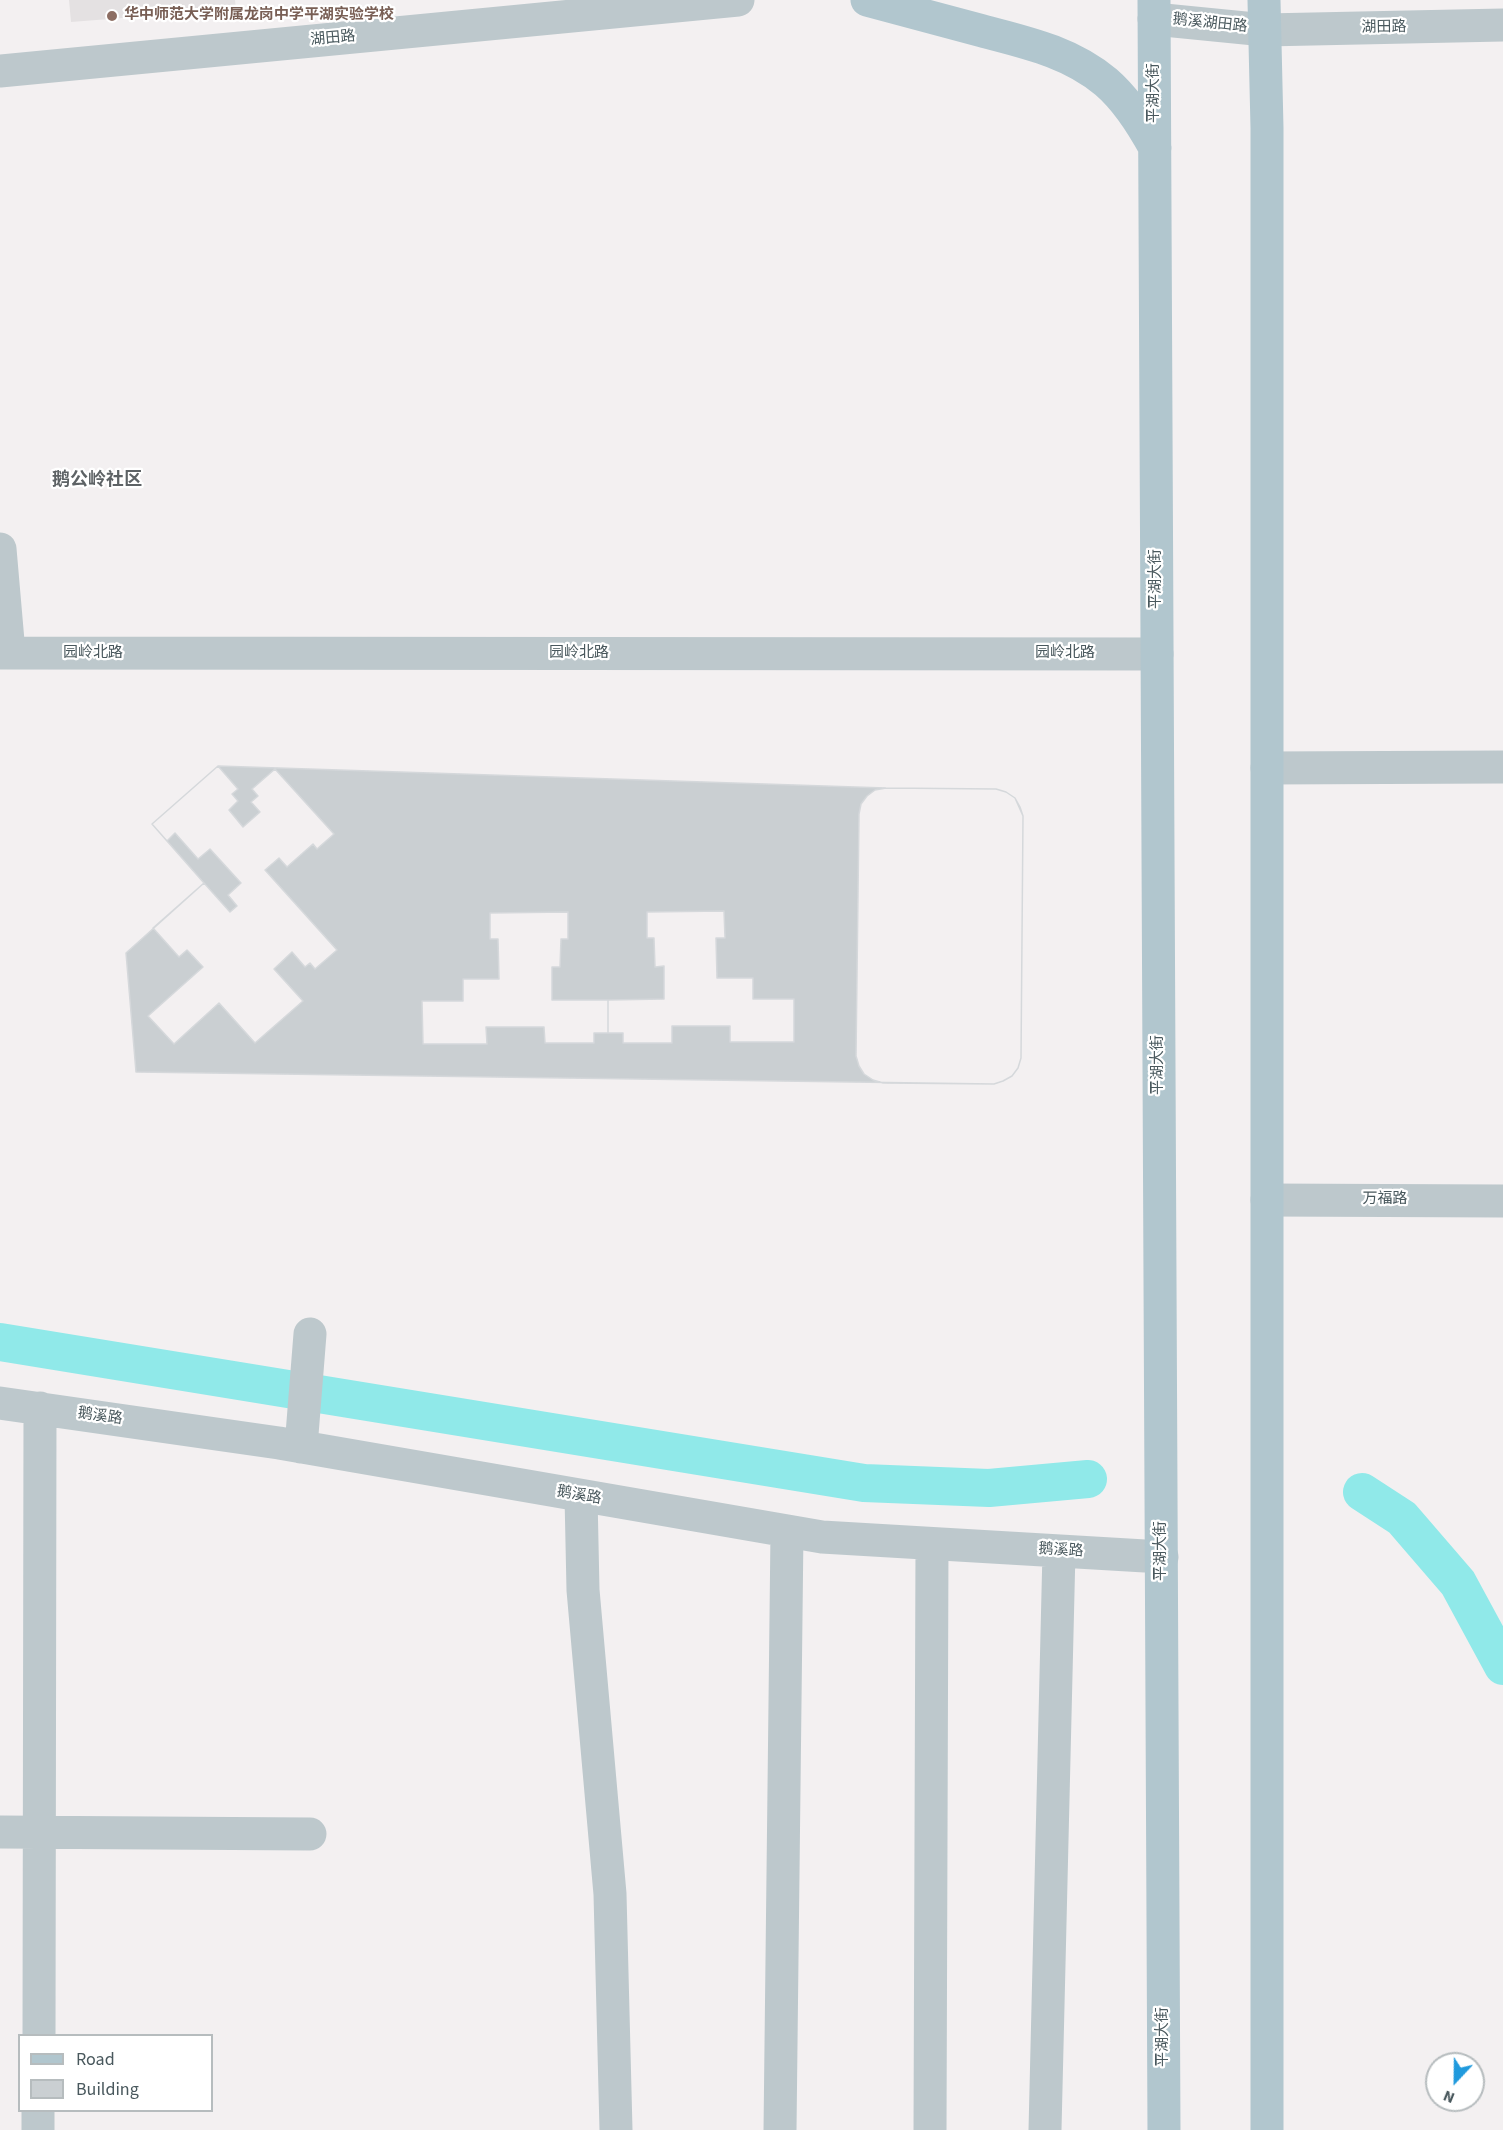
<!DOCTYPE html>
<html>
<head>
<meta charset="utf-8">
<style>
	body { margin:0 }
	#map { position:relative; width:1503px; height:2130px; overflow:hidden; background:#f3f0f1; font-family:"Source Sans 3",sans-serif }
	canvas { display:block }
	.legend { position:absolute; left:18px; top:2034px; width:195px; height:78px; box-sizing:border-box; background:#fff; border:2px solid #b6bcbe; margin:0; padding:8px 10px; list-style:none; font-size:18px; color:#49585d }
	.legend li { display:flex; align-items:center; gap:12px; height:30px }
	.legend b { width:30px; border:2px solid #b6bcbe }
	.north { position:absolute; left:1425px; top:2052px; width:60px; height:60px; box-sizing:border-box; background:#fff; border:2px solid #b6bcbe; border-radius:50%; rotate:202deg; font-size:16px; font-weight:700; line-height:24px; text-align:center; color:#49585d }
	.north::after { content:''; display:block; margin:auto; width:21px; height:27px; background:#209add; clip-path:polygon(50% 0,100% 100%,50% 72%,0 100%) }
</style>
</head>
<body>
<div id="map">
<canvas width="1503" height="2130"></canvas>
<ul class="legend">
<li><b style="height:8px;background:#b1c6ce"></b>Road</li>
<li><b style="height:16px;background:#cacfd2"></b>Building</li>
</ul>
<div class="north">N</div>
</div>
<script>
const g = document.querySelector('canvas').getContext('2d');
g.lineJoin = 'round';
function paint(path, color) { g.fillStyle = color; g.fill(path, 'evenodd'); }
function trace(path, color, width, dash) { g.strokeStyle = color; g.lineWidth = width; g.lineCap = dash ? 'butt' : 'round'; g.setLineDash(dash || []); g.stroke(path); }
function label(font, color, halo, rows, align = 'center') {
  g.font = font + ' "Source Sans 3","Noto Sans SC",sans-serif'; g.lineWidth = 4.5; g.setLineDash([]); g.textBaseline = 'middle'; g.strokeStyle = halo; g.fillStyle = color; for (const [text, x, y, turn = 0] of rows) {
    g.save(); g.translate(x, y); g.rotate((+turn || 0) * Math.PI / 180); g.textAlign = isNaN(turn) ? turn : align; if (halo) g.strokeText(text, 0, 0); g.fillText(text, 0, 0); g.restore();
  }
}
paint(new Path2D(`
	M 69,0 L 235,0 L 236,9 L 71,22 Z`), '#e4e1e2');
trace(new Path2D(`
	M 0,1342 L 864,1483 L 989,1488 L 1088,1479
	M 1362,1492 L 1402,1518 L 1458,1583 L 1503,1666`), '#90e9e9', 38);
const building = new Path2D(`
	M 218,766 L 886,788 L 996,789 L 1006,792 L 1015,798 L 1023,816 L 1021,1058 L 1018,1068 L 1012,1076 L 1003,1081 L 994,1084 L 136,1072 L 126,953 L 204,883 L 152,824 Z
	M 218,766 L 238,789 L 232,794 L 238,801 L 229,810 L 243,827 L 260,812 L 251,802 L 258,796 L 252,789 L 275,769 L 334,834 L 317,849 L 313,844 L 287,867 L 279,858 L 265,870 L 337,950 L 315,969 L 310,963 L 305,967 L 292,952 L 274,969 L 303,1001 L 255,1043 L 219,1003 L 174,1044 L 148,1016 L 203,967 L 187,950 L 179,957 L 153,928 L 204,883 L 230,912 L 237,906 L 228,895 L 241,883 L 210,849 L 198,859 L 175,833 L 167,841 L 152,824 Z
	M 886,788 L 996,789 L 1006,792 L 1015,798 L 1020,807 L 1023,816 L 1021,1058 L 1018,1068 L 1012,1076 L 1003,1081 L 994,1084 L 883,1083 L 873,1080 L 864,1074 L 859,1066 L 856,1056 L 859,814 L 861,804 L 867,796 L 875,790 Z
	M 724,911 L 725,938 L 716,938 L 717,978 L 753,978 L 753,999 L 794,999 L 794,1042 L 730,1042 L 730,1026 L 672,1026 L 672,1043 L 623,1043 L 623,1033 L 608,1033 L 608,1000 L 664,999 L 664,966 L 655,967 L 654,938 L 647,938 L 647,912 Z
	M 568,912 L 568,939 L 561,939 L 560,967 L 552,967 L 552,1000 L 608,1000 L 608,1033 L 594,1033 L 594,1043 L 545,1043 L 544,1027 L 486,1027 L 487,1044 L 423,1044 L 422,1001 L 463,1001 L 463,979 L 499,979 L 498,939 L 490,939 L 490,913 Z`);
paint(building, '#cacfd2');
trace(building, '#d5d8db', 1.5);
trace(new Path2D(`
	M 1154,19 L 1265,30 L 1503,25
	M 0,71 L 738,0
	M 0,549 L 9,653
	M 0,653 L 1157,654
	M 1267,768 L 1503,767
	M 1267,1200 L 1503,1201
	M 0,1403 L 279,1443 L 822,1537 L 1162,1557
	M 301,1447 L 310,1334
	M 581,1496 L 583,1590 L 610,1894 L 616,2130
	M 0,1832 L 310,1834
	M 39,2036 L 40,1408
	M 38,2130 L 38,2110
	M 780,2130 L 787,1531
	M 930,2130 L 932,1544
	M 1045,2130 L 1059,1551`), '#bdc8cc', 33);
trace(new Path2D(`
	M 867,0 C 905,10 942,20 979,30 C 1024,42 1069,51 1106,82 C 1127,100 1142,124 1155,148
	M 1154,0 L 1164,2130
	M 1264,0 L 1267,128 L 1267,2130`), '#b1c6ce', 33);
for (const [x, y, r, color] of [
	[112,16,6,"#8d6e63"]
]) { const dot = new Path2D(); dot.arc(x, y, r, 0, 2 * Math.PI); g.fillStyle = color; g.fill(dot); trace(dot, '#fff', 2); }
label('bold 15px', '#785e54', '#fff', [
	["华中师范大学附属龙岗中学平湖实验学校",124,16]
], 'left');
label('15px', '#49585d', '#fff', [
	["鹅溪湖田路",1210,24,6],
	["湖田路",1384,28,-1],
	["湖田路",333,39,-5],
	["平湖大街",1155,93,-90],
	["平湖大街",1157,579,-90],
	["园岭北路",93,654],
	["园岭北路",579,654],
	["园岭北路",1065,654],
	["平湖大街",1159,1065,-90],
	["万福路",1385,1200],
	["鹅溪路",100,1417,8],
	["鹅溪路",579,1496,10],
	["鹅溪路",1061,1551,3],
	["平湖大街",1162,1551,-90],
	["平湖大街",1164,2037,-90]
]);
label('bold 18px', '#5d6265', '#fff', [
	["鹅公岭社区",97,481]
]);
</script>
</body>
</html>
